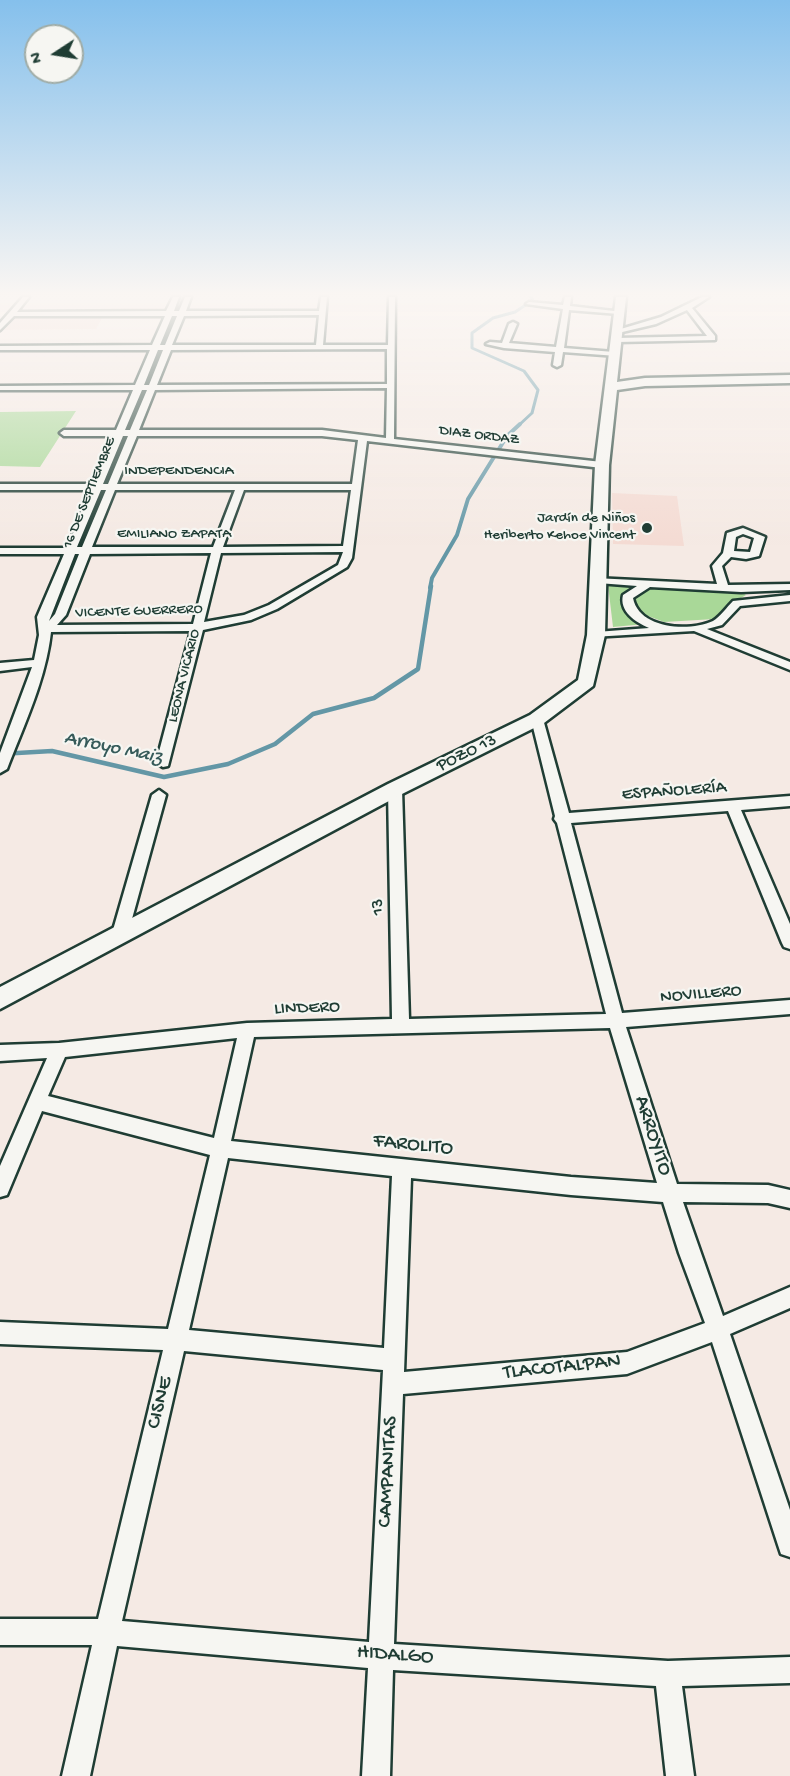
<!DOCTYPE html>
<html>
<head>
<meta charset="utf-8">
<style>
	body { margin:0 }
	#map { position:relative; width:790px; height:1776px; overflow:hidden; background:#f5eae4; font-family:"Gochi Hand",sans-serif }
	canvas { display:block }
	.north { position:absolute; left:24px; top:24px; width:60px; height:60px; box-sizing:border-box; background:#f6f6f2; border:2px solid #a0aca6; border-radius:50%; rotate:258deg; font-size:16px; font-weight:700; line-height:24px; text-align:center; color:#1f3d34 }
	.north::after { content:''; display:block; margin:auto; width:21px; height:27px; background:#1f3d34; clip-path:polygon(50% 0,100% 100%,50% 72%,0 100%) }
</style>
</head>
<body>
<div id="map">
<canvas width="790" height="1776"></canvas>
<div class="north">N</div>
</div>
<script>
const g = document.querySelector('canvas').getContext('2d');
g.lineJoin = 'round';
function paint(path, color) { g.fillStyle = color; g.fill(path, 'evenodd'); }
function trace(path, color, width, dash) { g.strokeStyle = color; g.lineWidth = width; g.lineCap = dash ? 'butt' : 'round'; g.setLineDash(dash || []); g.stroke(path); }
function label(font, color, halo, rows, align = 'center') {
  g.font = font + ' "Gochi Hand",sans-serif'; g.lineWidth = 4.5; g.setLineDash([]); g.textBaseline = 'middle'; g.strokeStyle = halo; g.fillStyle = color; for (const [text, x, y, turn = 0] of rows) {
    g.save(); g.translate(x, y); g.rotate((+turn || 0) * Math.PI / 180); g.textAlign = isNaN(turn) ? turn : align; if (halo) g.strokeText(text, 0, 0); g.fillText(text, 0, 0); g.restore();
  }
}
paint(new Path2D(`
	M 17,315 L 103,316 L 96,329 L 4,330 Z
	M 612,493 L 677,496 L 684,546 L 613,544 Z`), '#f4dbd3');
paint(new Path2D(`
	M 76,411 L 40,467 L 0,466 L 0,412 Z
	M 608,585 L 641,585 L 634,588 L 627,595 L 645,624 L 613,627 Z
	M 643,588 L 741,592 L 746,595 L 729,605 L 715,619 L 664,622 L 640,613 L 631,599 Z`), '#a9d898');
trace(new Path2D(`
	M 518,426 L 532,413 L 538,390 L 524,371 L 472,348 L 472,333 L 493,318 L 515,312 L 533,300 L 531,297`), '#6397a6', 3);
trace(new Path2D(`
	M 430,588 L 432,578 L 457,535 L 468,499 L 507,436 L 520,424`), '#6397a6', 4);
trace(new Path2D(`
	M 0,754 L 52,751 L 164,777 L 228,764 L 275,744 L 313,714 L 374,698 L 418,669 L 431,586`), '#6397a6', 4.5);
const minor = new Path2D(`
	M 23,297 L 29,297 L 17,312 L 166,311 L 173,297 L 179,297 L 174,311 L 179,311 L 185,297 L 191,297 L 186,311 L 319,311 L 321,297 L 327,297 L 323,345 L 388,345 L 389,297 L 395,297 L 394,439 L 602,462 L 607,465 L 602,468 L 367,441 L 352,558 L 347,567 L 277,609 L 251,620 L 203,630 L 168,766 L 163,767 L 156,763 L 191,631 L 51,632 C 46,679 24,725 7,769 L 0,773 L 0,753 L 32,667 L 0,671 L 0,663 L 34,660 L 39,635 L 37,617 L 64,554 L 0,554 L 0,548 L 67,548 L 91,490 L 0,490 L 0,484 L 93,484 L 114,436 L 64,436 L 60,433 L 64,430 L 116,430 L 133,390 L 0,390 L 0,386 L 135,385 L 150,350 L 0,350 L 0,346 L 152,345 L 165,316 L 14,316 L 0,330 L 0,323 ZM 319,315 L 316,345 L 172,345 L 184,316 ZM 172,316 L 177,316 L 165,345 L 160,345 ZM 387,349 L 387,384 L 157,385 L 171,350 ZM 158,350 L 163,350 L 149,385 L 144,385 ZM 387,388 L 386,438 L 322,430 L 139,430 L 155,390 ZM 142,390 L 147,390 L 130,430 L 125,430 ZM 123,436 L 128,436 L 108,484 L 103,484 ZM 137,436 L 322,436 L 358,440 L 352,484 L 117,484 ZM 101,490 L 106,490 L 82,547 L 77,547 ZM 115,490 L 235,490 L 213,547 L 92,547 ZM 244,490 L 351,490 L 343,546 L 223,547 ZM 343,552 L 338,565 L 269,605 L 244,615 L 204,622 L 221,553 ZM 211,553 L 193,624 L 57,625 L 66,615 L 90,554 ZM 75,554 L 79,554 L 55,614 L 49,621 Z
	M 565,297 L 571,297 L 570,306 L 623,312 L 619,314 L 569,310 L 564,348 L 614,352 L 618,354 L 617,356 L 563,352 L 561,365 L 557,367 L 553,365 L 555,352 L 504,348 L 486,344 L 490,342 L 502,343 L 509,324 L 513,322 L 517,324 L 509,343 L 556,347 L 563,309 L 526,304 L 529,302 L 563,305 Z
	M 702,297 L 709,297 L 692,308 L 715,336 L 715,340 L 617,342 L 613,340 L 617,338 L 707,336 L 687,310 L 656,324 L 618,333 L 614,331 L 661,317 Z
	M 743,528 L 765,537 L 759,556 L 746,559 L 731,557 L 722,566 L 728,585 L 790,584 L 790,590 L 741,592 L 650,587 L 633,598 C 639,629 689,632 713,621 C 720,617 727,607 733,601 L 790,595 L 790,601 L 740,606 L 722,625 L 707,629 L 790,662 L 790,670 L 694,631 L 592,637 L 592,633 L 596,632 L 649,628 C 635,622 619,611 623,595 L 637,586 L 598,583 L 594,582 L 594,578 L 717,584 L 712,566 L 723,553 L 727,533 ZM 743,534 L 754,538 L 750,552 L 734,551 L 736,537 Z
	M 537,715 L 543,719 L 569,813 L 790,796 L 790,806 L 741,810 L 790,924 L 790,949 L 784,947 L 782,943 L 728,811 L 571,823 L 622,1013 L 790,1000 L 790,1014 L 626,1027 L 677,1184 L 768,1185 L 790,1190 L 790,1208 L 768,1203 L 683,1202 L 723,1316 L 790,1287 L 790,1308 L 730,1334 L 790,1510 L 790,1557 L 781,1554 L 778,1545 L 712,1342 L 627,1374 L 403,1394 L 394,1644 L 668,1661 L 790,1657 L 790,1683 L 682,1686 L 694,1776 L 666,1776 L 656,1686 L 393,1670 L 390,1776 L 362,1776 L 368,1668 L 117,1646 L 90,1776 L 62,1776 L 92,1645 L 0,1645 L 0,1619 L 98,1619 L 163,1350 L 0,1344 L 0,1322 L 168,1329 L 210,1155 L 42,1111 L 7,1195 L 0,1197 L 0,1166 L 47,1058 L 0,1061 L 0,1045 L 59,1043 L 247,1023 L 392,1019 L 388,789 L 395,784 L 402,789 L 409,1019 L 606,1014 L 557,823 L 554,819 L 555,816 L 531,719 ZM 610,1028 L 657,1183 L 571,1177 L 231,1141 L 254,1037 ZM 237,1038 L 214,1138 L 48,1096 L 65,1057 ZM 228,1158 L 392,1176 L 384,1348 L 189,1330 ZM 411,1178 L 571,1195 L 663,1202 L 679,1253 L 705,1323 L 627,1352 L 404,1372 ZM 184,1351 L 383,1370 L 369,1642 L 122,1621 Z
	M 159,790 L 166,795 L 127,937 L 125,941 L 119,943 L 113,941 L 111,937 L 152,795 Z`);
const secondary = new Path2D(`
	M 616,297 L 626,297 L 617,382 L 645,378 L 790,375 L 790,383 L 645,386 L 617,390 L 609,465 L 605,635 L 593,686 L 544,723 L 402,794 L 0,1009 L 0,987 L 388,784 L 530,715 L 578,680 L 587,635 L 595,465 Z`);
trace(minor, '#1f3d34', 5);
trace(secondary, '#1f3d34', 5);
paint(minor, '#f6f6f2');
paint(secondary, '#f6f6f2');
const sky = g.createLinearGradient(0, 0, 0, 545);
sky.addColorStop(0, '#85c0ec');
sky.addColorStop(0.54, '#faf6f3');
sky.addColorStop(1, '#faf6f300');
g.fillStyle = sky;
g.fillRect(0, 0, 790, 545);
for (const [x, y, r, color] of [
	[647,528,6,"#1f3d34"]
]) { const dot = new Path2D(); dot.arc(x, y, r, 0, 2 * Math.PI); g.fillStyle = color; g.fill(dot); trace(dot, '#f6f6f2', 2); }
label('15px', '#1f3d34', '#f6f6f2', [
	["DIAZ ORDAZ",479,436,7],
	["INDEPENDENCIA",179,472],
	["16 DE SEPTIEMBRE",90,493,-68],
	["EMILIANO ZAPATA",174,535],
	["VICENTE GUERRERO",139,612,-2],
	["LEONA VICARIO",185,676,-76]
]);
label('15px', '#1f3d34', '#f6f6f2', [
	["Jardín de Niños",635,519],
	["Heriberto Kehoe Vincent",635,536]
], 'right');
label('18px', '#1f3d34', '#f6f6f2', [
	["POZO 13",467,754,-26],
	["ESPAÑOLERÍA",674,792,-4],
	["13",379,907,-91],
	["NOVILLERO",701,995,-5],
	["LINDERO",307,1009,-2]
]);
label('italic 20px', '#365b5a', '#f6f6f2', [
	["Arroyo Maiz",113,749,12]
]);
label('21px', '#1f3d34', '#f6f6f2', [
	["ARROYITO",652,1136,72],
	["FAROLITO",413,1146,6],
	["TLACOTALPAN",562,1368,-6],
	["CISNE",161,1403,-76],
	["CAMPANITAS",389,1472,-87],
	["HIDALGO",395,1656,4]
]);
</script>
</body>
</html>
